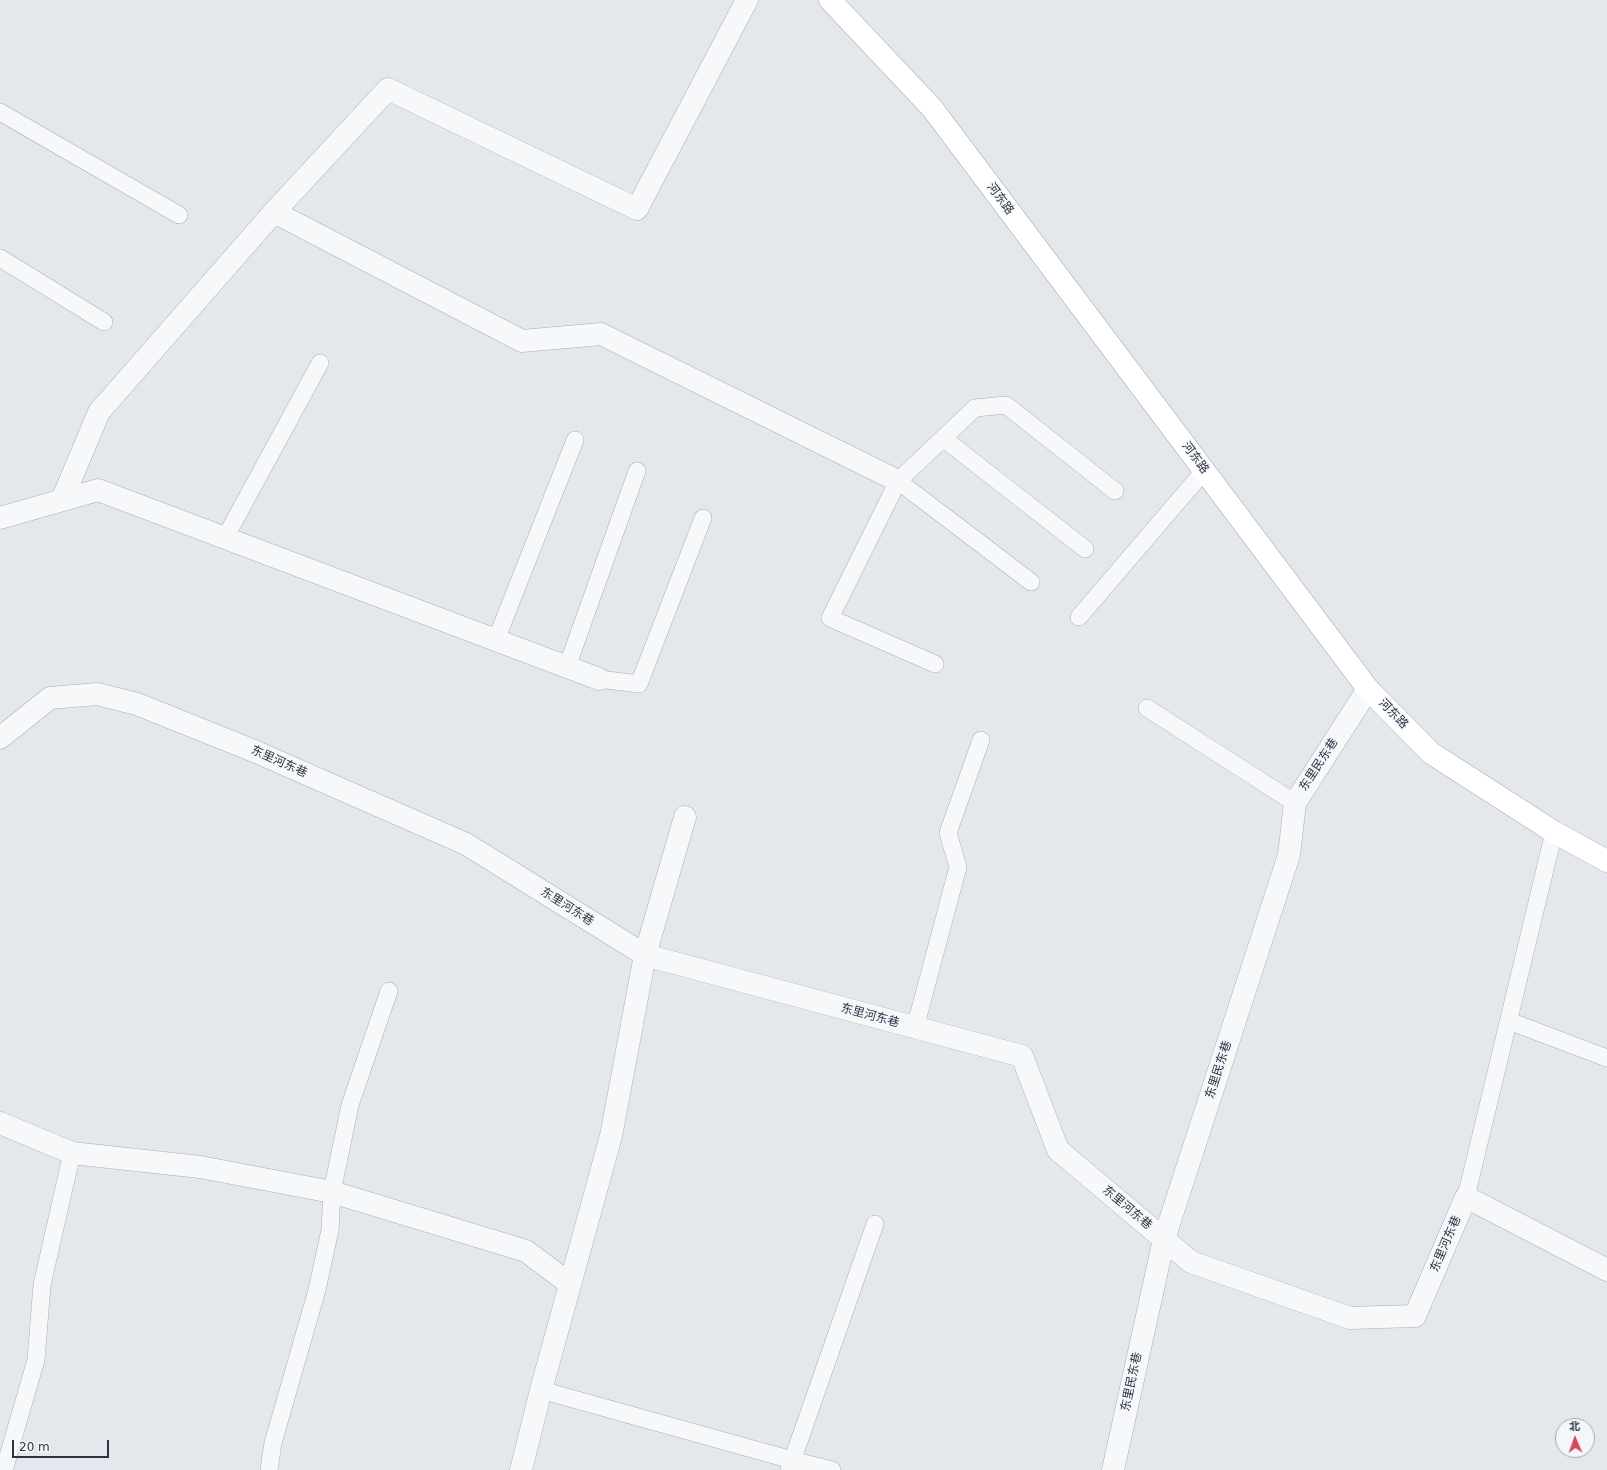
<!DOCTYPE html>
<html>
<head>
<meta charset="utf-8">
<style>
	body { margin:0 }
	#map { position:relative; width:1607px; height:1470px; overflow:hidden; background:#e4e7ec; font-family:"DejaVu Sans","Noto Sans SC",sans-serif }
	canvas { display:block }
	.north { position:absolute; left:1555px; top:1418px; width:40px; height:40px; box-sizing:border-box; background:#f4f6f9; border:1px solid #a4a8b1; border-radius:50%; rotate:358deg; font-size:11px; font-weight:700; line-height:16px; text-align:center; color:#2b3445 }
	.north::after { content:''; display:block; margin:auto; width:14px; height:18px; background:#d1495b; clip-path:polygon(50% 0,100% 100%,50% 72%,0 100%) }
	.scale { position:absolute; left:12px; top:1440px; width:97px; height:18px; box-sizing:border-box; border:2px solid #2b3445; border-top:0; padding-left:5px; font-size:12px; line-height:14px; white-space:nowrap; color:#2b3445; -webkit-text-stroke:3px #f4f6f9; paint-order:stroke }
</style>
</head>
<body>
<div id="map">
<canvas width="1607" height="1470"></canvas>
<div class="north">北</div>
<div class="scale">20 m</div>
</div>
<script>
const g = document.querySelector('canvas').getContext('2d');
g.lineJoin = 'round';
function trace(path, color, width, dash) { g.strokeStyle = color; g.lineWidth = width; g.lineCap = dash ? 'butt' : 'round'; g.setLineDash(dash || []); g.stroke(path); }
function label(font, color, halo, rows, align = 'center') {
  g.font = font + ' "DejaVu Sans","Noto Sans SC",sans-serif'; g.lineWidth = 3; g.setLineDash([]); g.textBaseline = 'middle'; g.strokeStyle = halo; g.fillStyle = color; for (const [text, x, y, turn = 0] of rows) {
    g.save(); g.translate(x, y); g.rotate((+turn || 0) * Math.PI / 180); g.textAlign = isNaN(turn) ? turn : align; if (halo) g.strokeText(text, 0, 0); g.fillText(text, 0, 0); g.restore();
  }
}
const lane = new Path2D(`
	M 0,112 L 179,215
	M 0,258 L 104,322
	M 943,438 L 1085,549
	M 898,481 L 1031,582
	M 225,538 L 320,363
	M 1079,617 L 1204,471
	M 496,640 L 575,440
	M 935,664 L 830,618 L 898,481 L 975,408 L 1006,405 L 1115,491
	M 567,667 L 637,471
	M 599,679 L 639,684 L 703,518
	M 1147,708 L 1295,803
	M 1509,1021 L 1607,1058
	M 915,1028 L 958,867 L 948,833 L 981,740
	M 1466,1197 L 1554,832
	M 541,1390 L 792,1460 L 832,1470
	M 4,1470 L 36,1360 L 42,1285 L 72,1153
	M 269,1470 L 273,1443 L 317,1290 L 330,1230 L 332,1192 L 350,1105 L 389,991
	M 789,1470 L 875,1224`);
const street = new Path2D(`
	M 274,212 L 522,341 L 601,334 L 898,481
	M 62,500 L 99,412 L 274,212 L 388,89 L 637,209 L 747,0
	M 0,518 L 98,490 L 599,679
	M 0,738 L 50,698 L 97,694 L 137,704 L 254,751 L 466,844 L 645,955 L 1022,1056 L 1058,1150 L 1191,1262 L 1350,1318 L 1415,1316 L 1466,1197 L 1607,1270
	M 0,1123 L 72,1153 L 200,1167 L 332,1192 L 526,1251 L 570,1284
	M 521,1470 L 541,1390 L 611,1136 L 645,955 L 685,817
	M 1113,1470 L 1164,1239 L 1289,855 L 1295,803 L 1368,689`);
const secondary = new Path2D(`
	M 830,0 L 932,108 L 1368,689 L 1431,753 L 1554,832 L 1607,861`);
trace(lane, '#a9aeb7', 18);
trace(street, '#a9aeb7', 23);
trace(secondary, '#a9aeb7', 23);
trace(lane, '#f7f8fa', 17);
trace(street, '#f7f8fa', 22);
trace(secondary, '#fff', 22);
label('12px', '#2b3445', '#f4f6f9', [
	["河东路",1000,199,53],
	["河东路",1195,458,53],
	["河东路",1393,714,46],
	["东里河东巷",279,762,24],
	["东里民东巷",1319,765,-57],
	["东里河东巷",567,907,32],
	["东里河东巷",870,1016,15],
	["东里民东巷",1219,1070,-72],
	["东里河东巷",1127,1208,40],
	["东里河东巷",1446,1244,-67],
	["东里民东巷",1132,1382,-78]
]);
</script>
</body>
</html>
